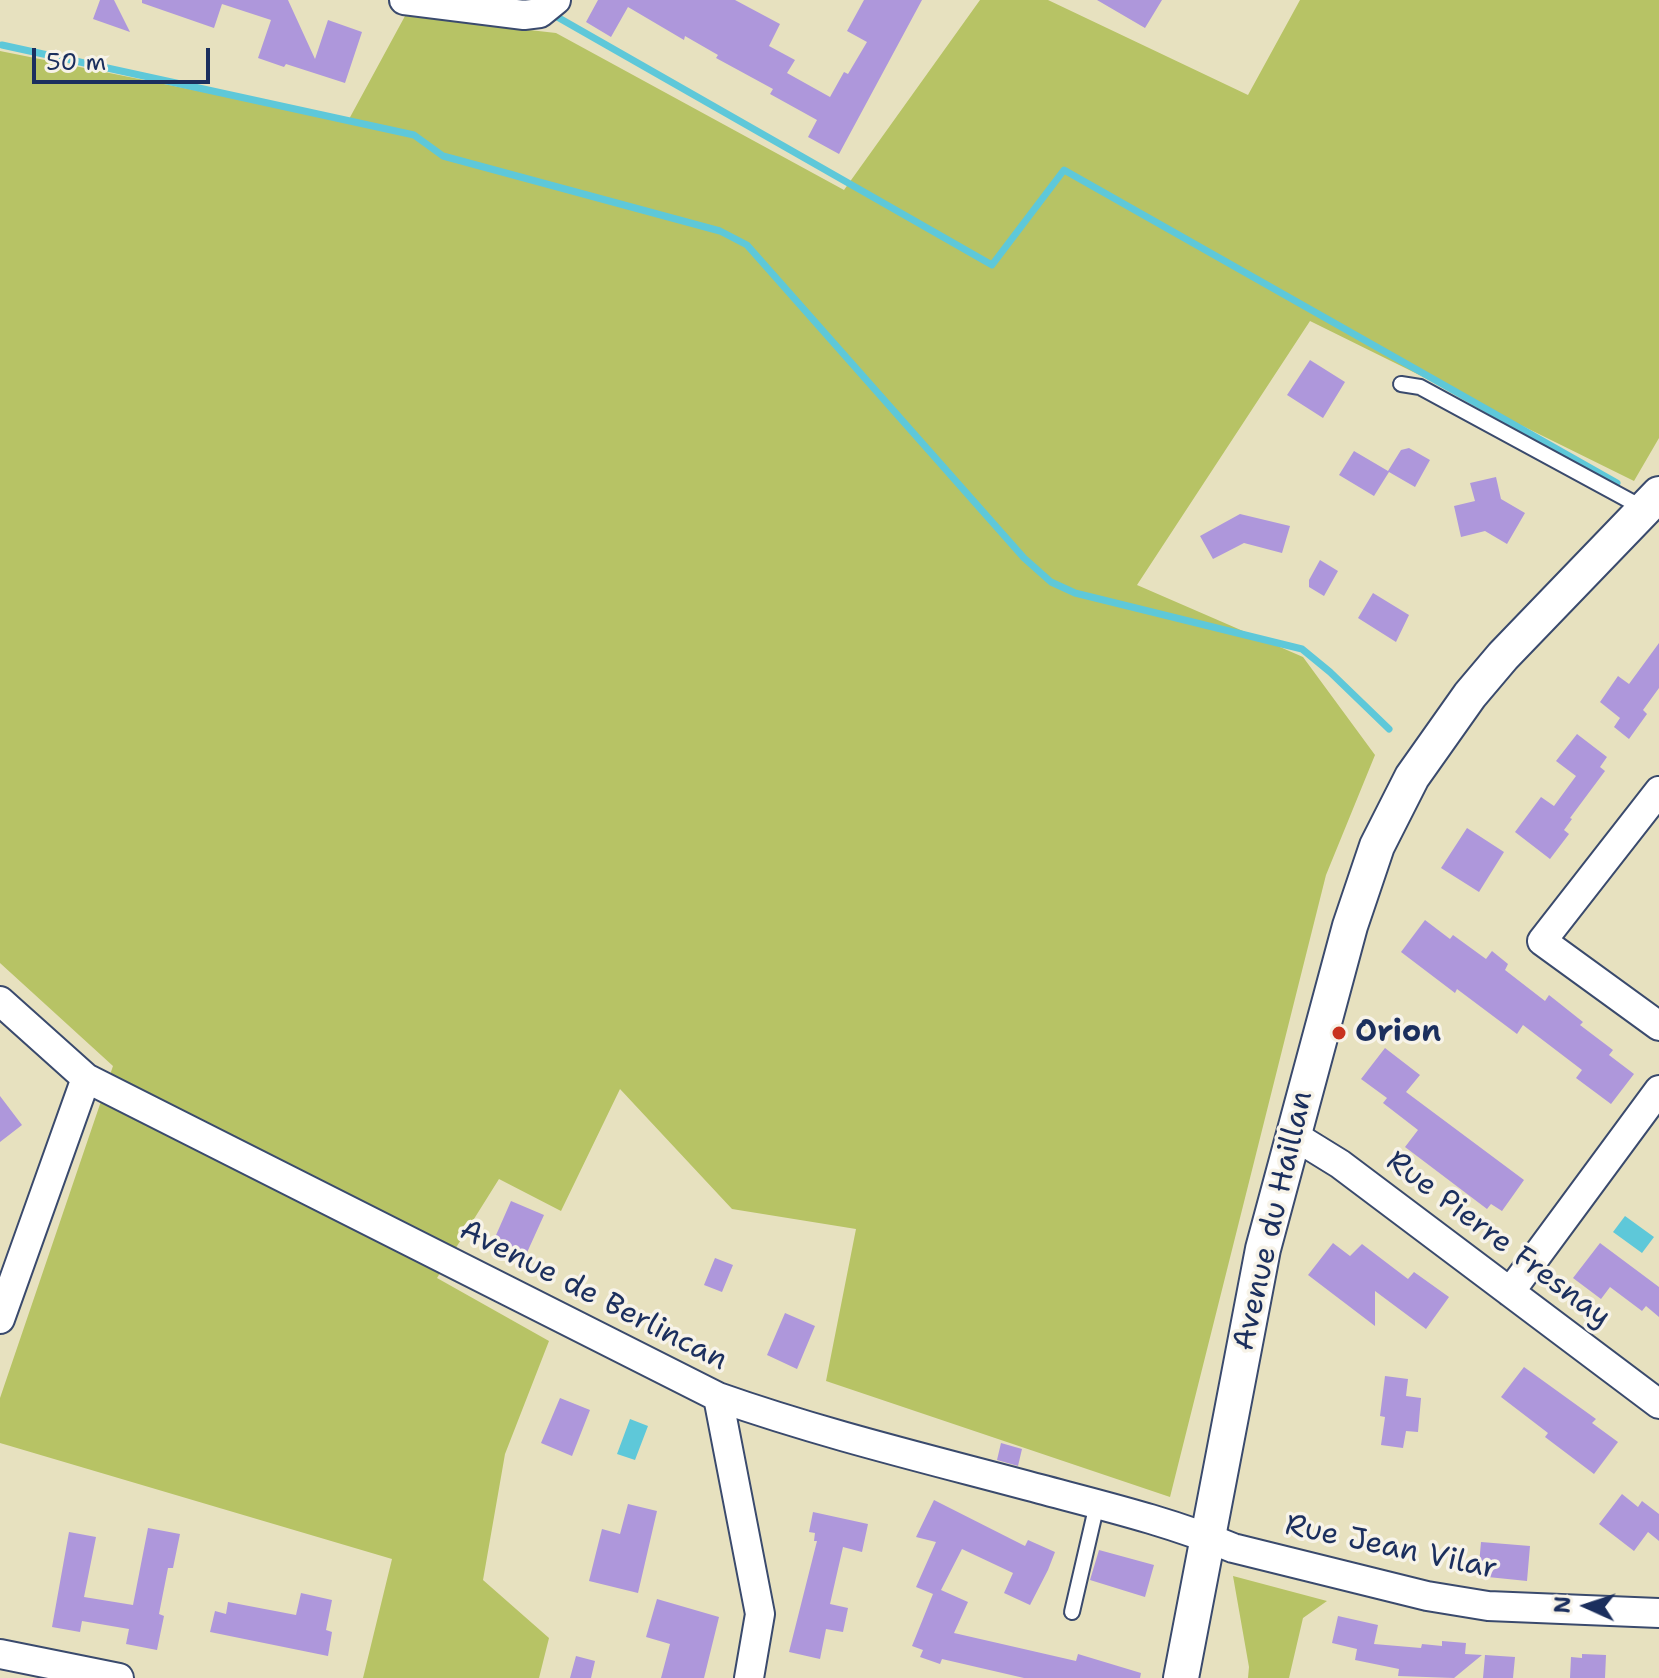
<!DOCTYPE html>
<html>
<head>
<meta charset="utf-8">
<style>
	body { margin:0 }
	#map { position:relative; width:1659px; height:1678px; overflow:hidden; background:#e7e1bf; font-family:"Shantell Sans",sans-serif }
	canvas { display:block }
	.north { position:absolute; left:1547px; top:1566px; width:80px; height:80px; -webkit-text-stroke:6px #f7f3e8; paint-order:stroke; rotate:273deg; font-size:22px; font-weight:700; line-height:32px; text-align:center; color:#1b2f5e }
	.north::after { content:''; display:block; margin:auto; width:28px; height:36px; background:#1b2f5e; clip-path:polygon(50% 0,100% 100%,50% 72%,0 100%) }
	.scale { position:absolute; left:32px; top:48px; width:178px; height:36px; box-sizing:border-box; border:4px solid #1b2f5e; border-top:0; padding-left:10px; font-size:24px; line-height:28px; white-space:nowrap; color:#1b2f5e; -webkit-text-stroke:6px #f7f3e8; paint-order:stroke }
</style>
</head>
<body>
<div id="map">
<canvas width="1659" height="1678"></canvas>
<div class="north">N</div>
<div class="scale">50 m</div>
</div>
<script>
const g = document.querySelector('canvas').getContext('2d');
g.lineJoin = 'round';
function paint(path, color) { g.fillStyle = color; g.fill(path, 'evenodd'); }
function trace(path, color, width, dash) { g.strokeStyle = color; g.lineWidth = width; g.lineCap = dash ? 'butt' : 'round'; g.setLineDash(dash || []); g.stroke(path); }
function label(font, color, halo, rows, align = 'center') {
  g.font = font + ' "Shantell Sans",sans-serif'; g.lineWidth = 7; g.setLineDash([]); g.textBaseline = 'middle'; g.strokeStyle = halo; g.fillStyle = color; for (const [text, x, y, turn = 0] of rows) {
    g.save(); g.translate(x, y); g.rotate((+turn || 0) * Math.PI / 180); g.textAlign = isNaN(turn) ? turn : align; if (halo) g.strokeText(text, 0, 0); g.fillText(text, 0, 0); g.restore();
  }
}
paint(new Path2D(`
	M 980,0 L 1048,0 L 1248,95 L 1300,0 L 1659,0 L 1659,438 L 1634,481 L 1310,321 L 1137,585 L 1303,657 L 1375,755 L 1326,875 L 1170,1497 L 826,1381 L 856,1229 L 732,1209 L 620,1089 L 561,1211 L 499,1179 L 437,1278 L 549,1341 L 505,1454 L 483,1580 L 549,1638 L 539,1678 L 363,1678 L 392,1559 L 0,1443 L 0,1398 L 113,1066 L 0,963 L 0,51 L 348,121 L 405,16 L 556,33 L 844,190 Z
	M 1233,1576 L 1327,1601 L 1303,1618 L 1289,1678 L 1248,1678 L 1249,1667 Z`), '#b7c365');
paint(new Path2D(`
	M 1625,1216 L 1654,1237 L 1642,1253 L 1613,1232 Z
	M 630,1419 L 648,1426 L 635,1460 L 617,1454 Z`), '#5ec8d9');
trace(new Path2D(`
	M 552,14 L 992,265 L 1064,170 L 1617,483
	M 2,45 L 414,135 L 443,156 L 720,231 L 747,245 L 1024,558 L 1051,582 L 1075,593 L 1302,649 L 1330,672 L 1389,729`), '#5ec8d9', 7);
paint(new Path2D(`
	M 100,0 L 114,0 L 130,32 L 93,19 Z
	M 142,0 L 288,0 L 315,59 L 328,20 L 362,32 L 345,83 L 286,64 L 284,67 L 258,58 L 271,20 L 222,4 L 214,28 L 142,3 Z
	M 598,0 L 735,0 L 780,24 L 769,46 L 795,60 L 787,73 L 830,97 L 844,72 L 848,74 L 867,42 L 847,31 L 864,0 L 922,0 L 839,154 L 808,137 L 817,120 L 770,94 L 773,89 L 716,58 L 718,55 L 685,36 L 684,40 L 628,7 L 611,37 L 586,22 Z
	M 1097,0 L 1162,0 L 1145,28 Z
	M 1310,360 L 1345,382 L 1323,418 L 1287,395 Z
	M 1409,448 L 1430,460 L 1415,487 L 1389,472 L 1374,496 L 1339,475 L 1354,451 L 1388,471 L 1401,450 Z
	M 1496,477 L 1501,499 L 1525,513 L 1507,544 L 1485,531 L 1461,537 L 1454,506 L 1475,501 L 1470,483 Z
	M 1240,514 L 1290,526 L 1282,553 L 1244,543 L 1213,559 L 1200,536 Z
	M 1320,560 L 1338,571 L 1324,596 L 1309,587 L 1309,580 Z
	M 1373,593 L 1409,615 L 1396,642 L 1358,618 Z
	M 1659,643 L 1659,688 L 1643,710 L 1647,714 L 1629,739 L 1614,727 L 1620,718 L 1600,702 L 1618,676 L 1629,684 Z
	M 1577,734 L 1607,757 L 1600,767 L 1605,771 L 1570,818 L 1572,819 L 1564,830 L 1569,834 L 1550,859 L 1515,832 L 1541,797 L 1554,806 L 1576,776 L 1556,761 Z
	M 1467,828 L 1504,852 L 1479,892 L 1441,868 Z
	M 1425,920 L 1450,939 L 1453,935 L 1486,959 L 1492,951 L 1508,964 L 1505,970 L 1545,1001 L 1549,995 L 1583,1022 L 1580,1025 L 1613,1050 L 1609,1055 L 1634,1074 L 1611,1104 L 1576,1078 L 1582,1070 L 1523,1025 L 1517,1034 L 1457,989 L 1455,993 L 1401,952 Z
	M 1385,1048 L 1420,1075 L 1406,1092 L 1524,1180 L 1502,1211 L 1491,1204 L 1487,1209 L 1405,1147 L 1418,1130 L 1383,1103 L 1387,1098 L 1361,1079 Z
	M 0,1096 L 22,1125 L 0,1142 Z
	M 511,1201 L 544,1215 L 525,1257 L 493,1242 Z
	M 1333,1243 L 1350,1256 L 1362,1244 L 1408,1279 L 1414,1272 L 1449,1297 L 1426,1329 L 1375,1291 L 1375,1326 L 1308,1275 Z
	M 1600,1243 L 1659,1287 L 1659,1317 L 1646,1306 L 1642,1311 L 1610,1287 L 1601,1299 L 1573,1278 Z
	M 715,1258 L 733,1265 L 722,1292 L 704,1285 Z
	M 785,1313 L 815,1326 L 797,1369 L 767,1355 Z
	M 1524,1367 L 1596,1419 L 1592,1423 L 1618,1442 L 1594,1474 L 1545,1437 L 1548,1433 L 1501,1397 Z
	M 1385,1376 L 1408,1379 L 1406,1396 L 1421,1398 L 1418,1432 L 1406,1431 L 1403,1448 L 1381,1445 L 1385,1417 L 1380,1416 Z
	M 560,1398 L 590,1410 L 572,1456 L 541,1443 Z
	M 1001,1443 L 1022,1449 L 1018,1466 L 997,1460 Z
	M 1622,1494 L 1638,1507 L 1642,1501 L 1659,1514 L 1659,1541 L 1648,1532 L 1634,1551 L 1599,1524 Z
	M 934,1500 L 1025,1546 L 1028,1540 L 1055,1552 L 1048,1570 L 1030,1605 L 1004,1593 L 1013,1573 L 962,1549 L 941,1590 L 968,1602 L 954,1633 L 1076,1661 L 1078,1654 L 1141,1673 L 1140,1678 L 1024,1678 L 942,1659 L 940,1664 L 920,1657 L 923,1650 L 912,1646 L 933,1594 L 916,1587 L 936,1542 L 916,1537 Z
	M 628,1504 L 657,1511 L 638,1593 L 589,1581 L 602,1529 L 620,1534 Z
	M 813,1512 L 868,1524 L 862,1552 L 843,1547 L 830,1604 L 848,1608 L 843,1632 L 826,1629 L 820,1659 L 789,1652 L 817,1541 L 814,1541 L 815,1533 L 809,1532 Z
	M 148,1528 L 180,1534 L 173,1568 L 168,1568 L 159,1614 L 164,1616 L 157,1650 L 126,1644 L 129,1629 L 82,1621 L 80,1632 L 52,1627 L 69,1532 L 96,1537 L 84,1597 L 133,1605 Z
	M 1481,1542 L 1530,1546 L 1527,1581 L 1478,1576 Z
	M 1099,1550 L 1154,1565 L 1145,1597 L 1090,1580 Z
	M 301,1593 L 332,1600 L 326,1630 L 332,1632 L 328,1656 L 210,1632 L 215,1611 L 226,1614 L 228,1602 L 296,1615 Z
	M 657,1599 L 719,1617 L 704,1678 L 661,1678 L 670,1644 L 646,1637 Z
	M 1338,1616 L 1378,1625 L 1374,1644 L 1421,1648 L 1422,1644 L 1442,1646 L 1442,1641 L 1466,1643 L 1465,1654 L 1482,1655 L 1454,1678 L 1398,1676 L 1399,1669 L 1355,1660 L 1357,1649 L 1332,1643 Z
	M 1582,1654 L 1606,1655 L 1605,1678 L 1570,1678 L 1571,1657 L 1582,1658 Z
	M 1485,1655 L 1515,1657 L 1513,1678 L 1483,1678 Z
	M 576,1656 L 595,1661 L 591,1678 L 570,1678 Z`), '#ae97db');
const service = new Path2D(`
	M 1401,384 L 1420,387 L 1645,509
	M 1072,1612 L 1097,1504`);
const minor = new Path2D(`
	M 404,0 L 524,15 L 540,13 L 556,0
	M 1659,791 L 1542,941 L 1659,1026
	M 0,1001 L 86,1078 L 718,1397 C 823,1434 932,1460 1040,1489 C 1104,1506 1171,1522 1233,1548 L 1427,1596 L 1488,1606 L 1659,1613
	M 1293,1135 L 1340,1164 L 1659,1404
	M 1510,1292 L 1659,1090
	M 0,1319 L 86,1078
	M 718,1397 L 760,1614 L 749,1678
	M 0,1654 L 119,1678`);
const tertiary = new Path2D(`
	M 1181,1678 L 1263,1249 L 1350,926 L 1377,846 L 1412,777 L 1470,695 L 1503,656 L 1659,494`);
trace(service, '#3a4a6d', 18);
trace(minor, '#3a4a6d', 32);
trace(tertiary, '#3a4a6d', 38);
trace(service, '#fff', 14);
trace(minor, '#fff', 28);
trace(tertiary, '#fff', 34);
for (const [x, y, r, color] of [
	[1339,1033,8,"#c8321e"]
]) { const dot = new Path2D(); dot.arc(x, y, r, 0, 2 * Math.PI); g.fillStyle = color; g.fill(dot); trace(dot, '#f7f3e8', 3); }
label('bold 30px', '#1b2f5e', '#f7f3e8', [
	["Orion",1355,1033]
], 'left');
label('30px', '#1b2f5e', '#f7f3e8', [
	["Avenue du Haillan",1274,1221,-77],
	["Rue Pierre Fresnay",1498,1240,37],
	["Avenue de Berlincan",593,1296,27],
	["Rue Jean Vilar",1391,1548,12]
]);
</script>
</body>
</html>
